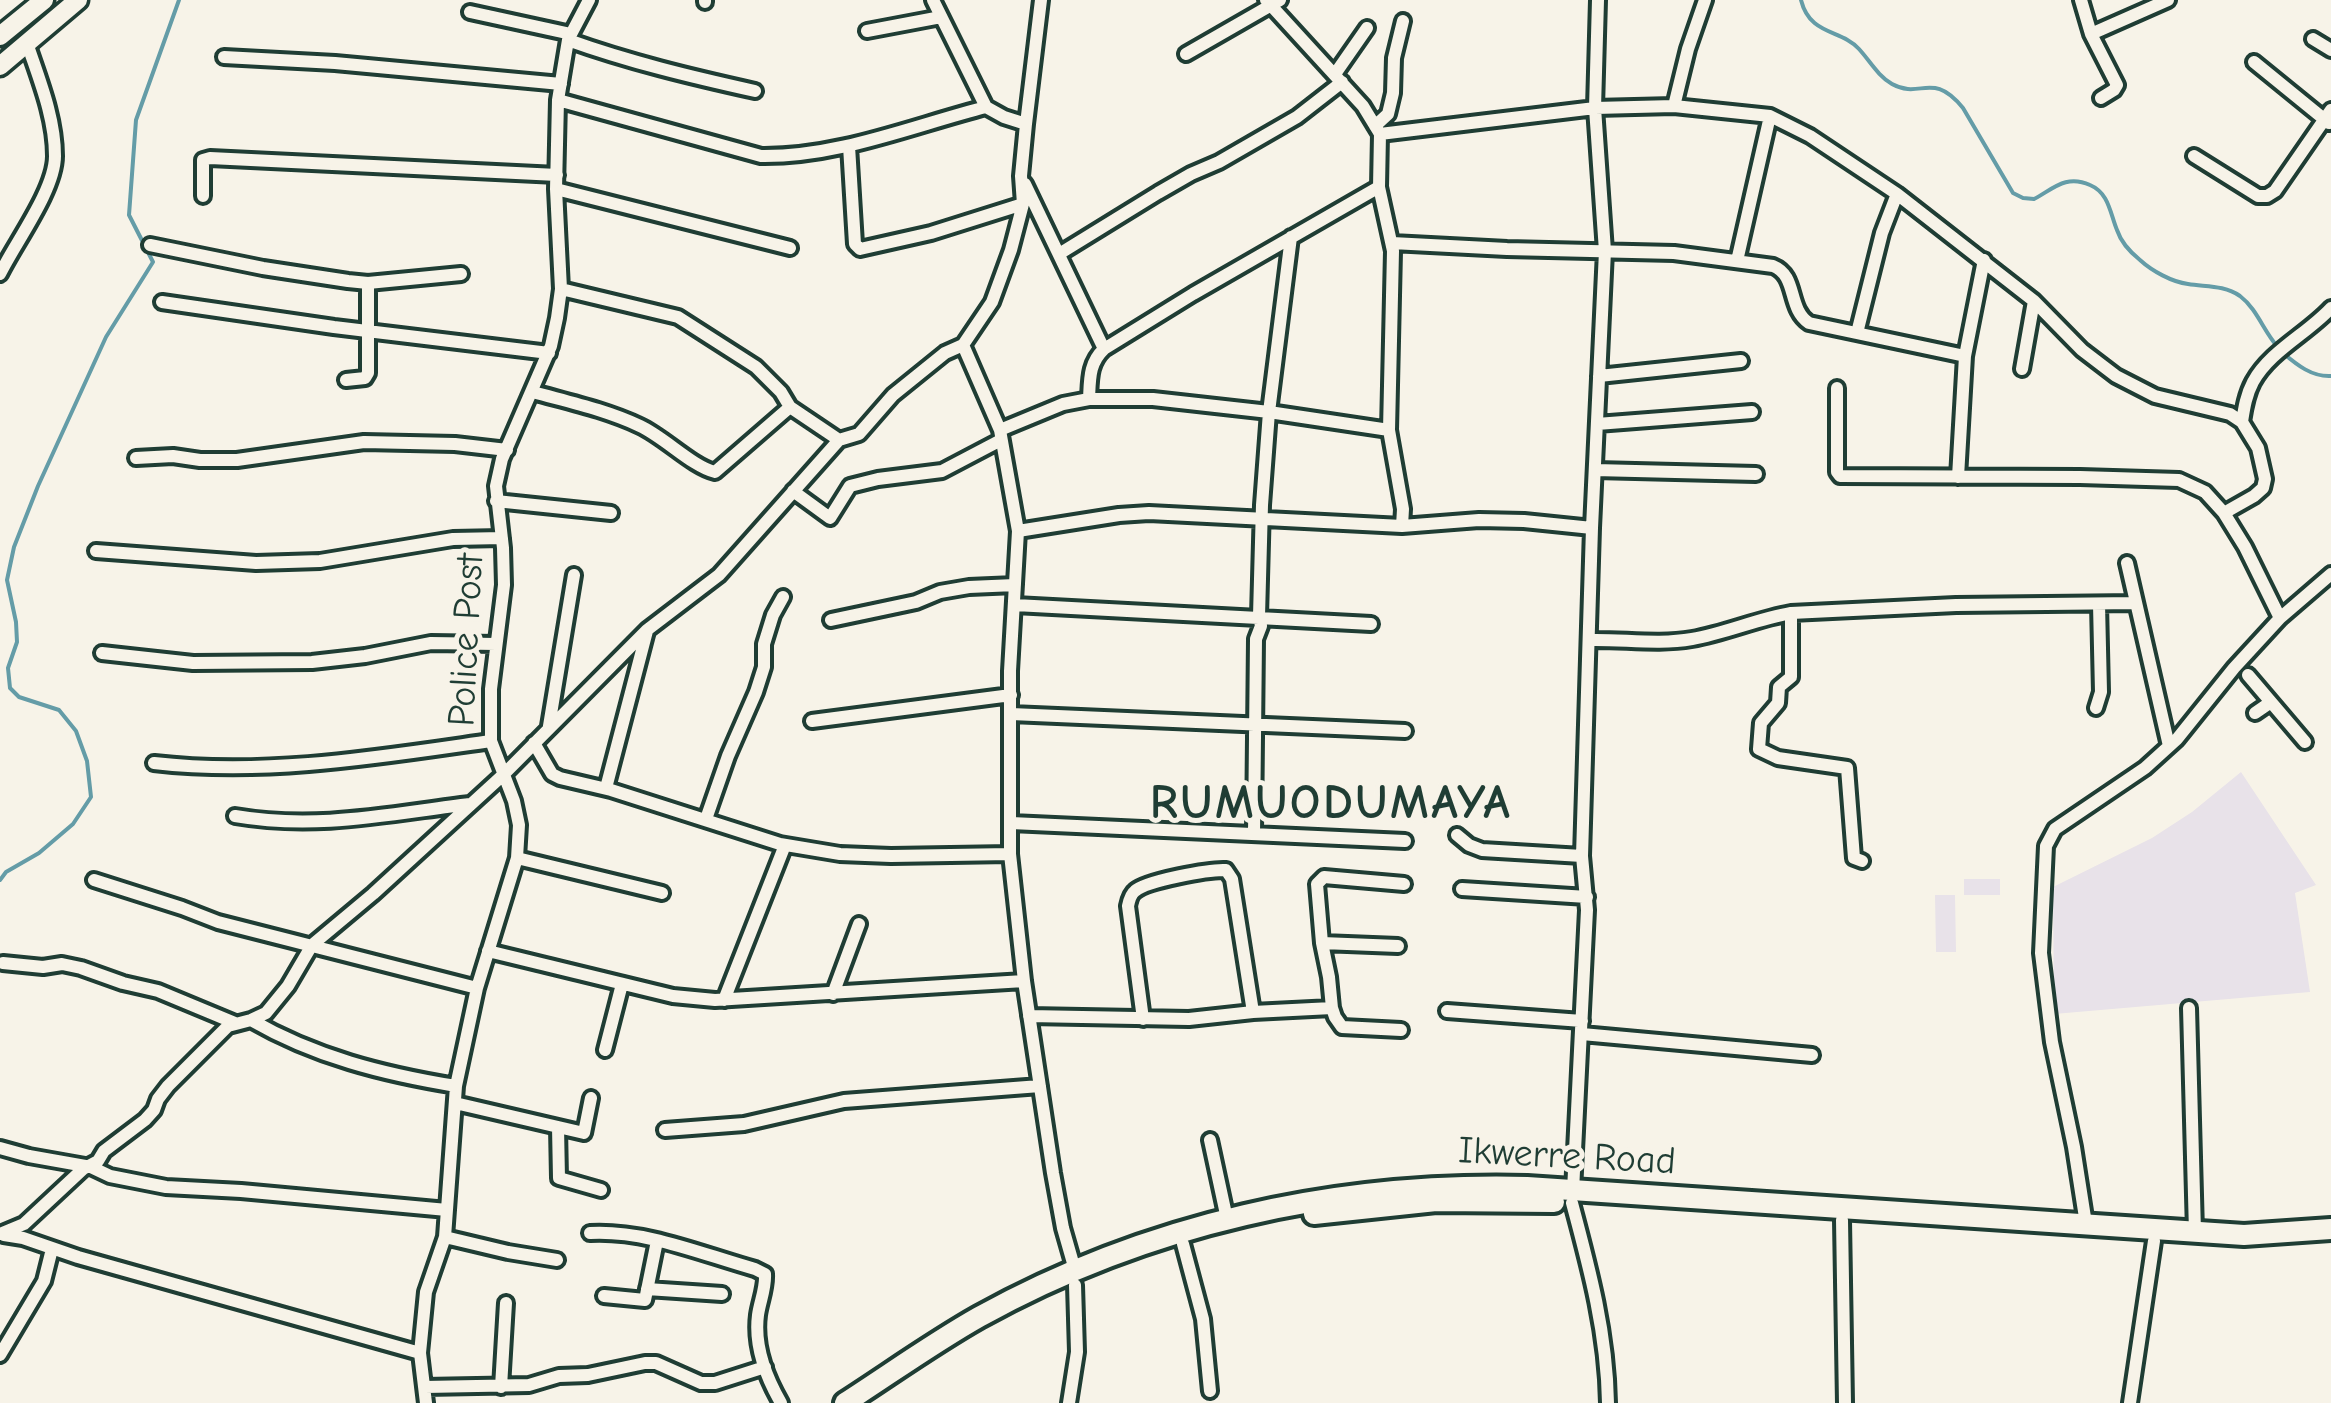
<!DOCTYPE html>
<html>
<head>
<meta charset="utf-8">
<style>
	body { margin:0 }
	canvas { display:block; background:#f7f3e8 }
</style>
</head>
<body>
<canvas width="2331" height="1403"></canvas>
<script>
const g = document.querySelector('canvas').getContext('2d');
g.lineJoin = 'round';
function paint(path, color) { g.fillStyle = color; g.fill(path, 'evenodd'); }
function trace(path, color, width, dash) { g.strokeStyle = color; g.lineWidth = width; g.lineCap = dash ? 'butt' : 'round'; g.setLineDash(dash || []); g.stroke(path); }
function label(font, color, halo, rows, align = 'center') {
  g.font = font + ' "Comic Neue",sans-serif'; g.lineWidth = 10; g.setLineDash([]); g.textBaseline = 'middle'; g.strokeStyle = halo; g.fillStyle = color; for (const [text, x, y, turn = 0] of rows) {
    g.save(); g.translate(x, y); g.rotate((+turn || 0) * Math.PI / 180); g.textAlign = isNaN(turn) ? turn : align; if (halo) g.strokeText(text, 0, 0); g.fillText(text, 0, 0); g.restore();
  }
}
paint(new Path2D(`
	M 2241,772 L 2316,885 L 2295,893 L 2310,992 L 2054,1014 L 2053,887 L 2152,838 L 2192,812 Z
	M 1964,879 L 2000,879 L 2000,895 L 1964,895 Z
	M 1935,895 L 1955,895 L 1956,952 L 1936,952 Z`), '#e8e2e9');
trace(new Path2D(`
	M 1801,0 C 1810,36 1841,29 1859,49 C 1870,61 1878,76 1892,84 C 1921,100 1932,70 1963,108 L 2013,193 L 2023,198 L 2034,199 C 2053,189 2066,174 2090,185 C 2109,193 2110,213 2117,230 C 2121,242 2130,252 2140,260 C 2152,271 2172,282 2188,284 C 2206,287 2224,285 2240,296 C 2257,309 2263,330 2277,346
	M 2283,353 C 2297,365 2312,377 2331,376
	M 0,880 L 6,872 L 39,853 L 73,824 L 91,797 L 87,761 L 76,731 L 59,710 L 19,697 L 10,688 L 8,668 L 17,642 L 16,622 L 7,580 L 14,547 L 38,486 L 106,337 L 153,262 L 129,215 L 136,120 L 179,0`), '#649ca7', 4);
const street = new Path2D(`
	M 933,0 L 986,107 L 1004,117 L 1026,124
	M 1266,0 L 1363,106 L 1380,134 L 1379,187 L 1393,251 L 1389,430 L 1403,509 L 1402,526
	M 2081,0 L 2091,34 L 2117,85 L 2114,90 L 2101,98
	M 705,2 L 705,0
	M 470,12 L 571,34
	M 867,31 L 941,17
	M 2091,34 L 2168,0
	M 2313,39 L 2331,50
	M 568,40 C 629,62 692,77 755,91
	M 1186,54 L 1280,0
	M 224,57 L 335,63 L 561,84
	M 2254,62 L 2329,123
	M 1335,74 L 1367,28
	M 558,100 L 761,156 C 838,157 912,126 986,107
	M 1674,106 L 1688,49 L 1705,0
	M 1375,126 L 1388,114 L 1393,93 L 1394,58 L 1403,21
	M 1380,134 L 1595,108 L 1674,106 L 1770,116 L 1810,136 L 1897,194 L 2034,301 L 2082,350 L 2116,376 L 2155,396 L 2230,414 L 2242,422 L 2258,448 L 2265,479 L 2263,488 L 2254,496 L 2224,513
	M 849,146 L 855,244 L 860,249 L 931,233 L 1023,204
	M 2194,156 L 2258,196 L 2267,196 L 2275,191 L 2331,110
	M 1025,184 L 1104,349
	M 556,189 L 790,248
	M 203,196 L 203,160 L 210,158 L 557,175
	M 1392,243 L 1507,249 L 1674,253 L 1773,266 C 1798,276 1787,308 1809,323 L 1965,356
	M 150,245 L 263,268 L 348,281 L 368,283 L 461,274
	M 1059,254 L 1158,193 L 1191,174 L 1219,162 L 1297,117 L 1342,82
	M 1737,261 L 1770,116
	M 0,274 C 15,243 55,190 55,156 C 55,117 39,79 27,43
	M 561,289 L 678,317 L 756,367 L 781,392 L 790,407 L 839,440
	M 162,302 L 334,327 L 549,353
	M 1857,333 L 1882,233 L 1897,194
	M 963,345 L 1000,430 L 1018,531 L 1010,671 L 1010,854 L 1024,981 L 1053,1173 L 1063,1228 L 1075,1270
	M 2022,369 L 2034,301
	M 1599,376 L 1741,361
	M 346,380 L 365,378 L 368,373 L 368,283
	M 1837,388 L 1837,472 L 1840,476 L 2080,477 L 2179,480 L 2205,492 L 2224,513 L 2245,547 L 2280,618
	M 533,392 C 569,402 606,410 640,426 C 664,437 693,467 715,472 L 790,407
	M 1089,399 C 1090,379 1089,363 1104,349 L 1193,294 L 1379,187
	M 2242,422 C 2244,409 2246,395 2253,382 C 2270,351 2307,334 2331,308
	M 1597,424 L 1752,412
	M 1000,430 L 1063,404 L 1089,399 L 1153,399 L 1269,412 L 1389,430
	M 136,458 L 173,456 L 200,460 L 237,460 L 364,442 L 455,444 L 507,450
	M 1595,470 L 1756,474
	M 1958,477 L 1965,356 L 1984,260
	M 793,491 L 830,518 L 850,486 L 878,479 L 942,471 L 1001,440
	M 496,501 L 611,513
	M 1018,531 L 1119,515 L 1149,513 L 1402,526 L 1479,520 L 1524,521 L 1592,528
	M 96,551 L 256,563 L 320,561 L 453,539 L 502,538
	M 2127,563 L 2169,746
	M 1015,605 L 1371,624
	M 1791,613 L 1791,677 L 1779,687 L 1778,703 L 1761,723 L 1759,749 L 1778,758 L 1847,768 L 1854,858 L 1862,861
	M 831,620 L 916,602 L 940,592 L 969,587 L 1015,585
	M 1589,640 C 1623,639 1658,645 1692,639 C 1726,633 1757,619 1791,613 L 1956,605 L 2136,603
	M 102,653 L 193,663 L 312,662 L 365,656 L 431,643 L 496,644
	M 2248,675 L 2305,742
	M 2096,708 L 2101,692 L 2099,604
	M 2255,713 L 2271,702
	M 1011,714 L 1405,731
	M 812,721 L 1011,695
	M 549,726 L 574,575
	M 534,743 L 552,774 L 560,778 L 611,790 L 780,844 L 840,854 L 891,856 L 1010,854
	M 154,763 C 267,776 379,757 491,741
	M 606,788 L 647,631
	M 235,816 C 317,830 388,814 470,804
	M 706,819 L 728,756 L 756,692 L 764,667 L 764,644 L 773,615 L 783,597
	M 1011,823 L 1405,841
	M 1254,834 L 1256,639 L 1261,626 L 1259,616 L 1262,505 L 1269,412 L 1291,237
	M 1457,835 L 1469,845 L 1482,850 L 1582,856
	M 517,858 L 662,893
	M 94,880 L 182,908 L 218,922 L 477,988
	M 1462,889 L 1587,897
	M 1322,943 L 1398,946
	M 488,951 L 673,996 L 715,1000 L 1024,981
	M 3,963 L 43,967 L 62,964 L 81,968 L 123,983 L 158,991 L 235,1023
	M 833,994 L 859,924
	M 724,1000 L 785,845
	M 2189,1008 L 2195,1232
	M 1447,1011 L 1582,1021
	M 1029,1016 L 1189,1019 L 1253,1012 L 1332,1008
	M 1143,1019 L 1128,906 C 1129,901 1131,894 1135,891 C 1146,881 1210,869 1226,870 L 1232,879 L 1253,1012
	M 251,1020 C 315,1057 383,1074 456,1086
	M 1401,1030 L 1342,1027 L 1335,1017 L 1332,1008 L 1329,977 L 1322,943 L 1317,884 L 1324,877 L 1404,884
	M 1582,1034 L 1812,1055
	M 605,1050 L 622,984
	M 455,1103 L 584,1133 L 591,1098
	M 558,1127 L 559,1178 L 601,1190
	M 665,1130 L 744,1124 L 844,1101 L 1040,1086
	M 1210,1140 L 1227,1219
	M 0,1148 L 29,1156 L 91,1167 L 110,1176 L 166,1187 L 241,1191 L 447,1210
	M 1573,1191 L 1587,910 L 1582,856 L 1592,528 L 1605,251 L 1595,108 L 1598,0
	M 1572,1203 C 1590,1270 1607,1334 1608,1403
	M 1842,1220 L 1845,1403
	M 2086,1224 L 2074,1147 L 2052,1042 L 2041,953 L 2046,846 L 2055,829 L 2145,768 L 2177,739 L 2234,668 L 2280,618 L 2331,574
	M 590,1233 C 646,1230 701,1254 755,1269 L 765,1274 C 766,1288 760,1301 758,1315 C 754,1346 766,1377 781,1403
	M 0,1234 L 24,1224 L 83,1169 L 98,1161 L 104,1151 L 145,1120 L 154,1110 L 158,1099 L 168,1086 L 228,1026 L 251,1020 L 266,1013 L 288,986 L 312,945 L 373,894 L 503,775 L 647,630 L 719,575 L 839,440 L 859,434 L 893,395 L 945,353 L 963,345 L 992,302 L 1011,250 L 1023,204 L 1021,176 L 1026,124 L 1041,0
	M 4,1235 L 23,1238 L 78,1257 L 420,1353
	M 445,1237 L 508,1252 L 557,1260
	M 1183,1244 L 1203,1319 L 1210,1391
	M 647,1289 L 722,1294
	M 604,1296 L 645,1300 L 657,1241
	M 0,1355 L 44,1281 L 52,1249
	M 425,1387 L 529,1385 L 559,1376 L 588,1375 L 645,1363 L 656,1363 L 701,1383 L 715,1383 L 765,1367
	M 501,1387 L 506,1303
	M 426,1403 L 420,1353 L 426,1292 L 445,1237 L 456,1086 L 477,988 L 517,858 L 519,825 L 514,801 L 491,741 L 491,689 L 504,585 L 503,548 L 496,486 L 502,459 L 551,346 L 557,318 L 561,289 L 556,189 L 558,100 L 568,40 L 589,0
	M 1069,1403 L 1077,1352 L 1075,1285
	M 2130,1403 L 2154,1241`);
const secondary = new Path2D(`
	M 0,36 L 44,0
	M 0,66 L 78,0`);
const primary = new Path2D(`
	M 1314,1214 L 1436,1201 L 1554,1202
	M 845,1403 C 890,1374 933,1343 979,1317 C 1147,1224 1336,1182 1527,1187 L 2244,1235 L 2331,1229`);
trace(street, '#1f3d34', 20);
trace(secondary, '#1f3d34', 25);
trace(primary, '#1f3d34', 28);
trace(street, '#f7f3e8', 12);
trace(secondary, '#f7f3e8', 18);
trace(primary, '#f7f3e8', 20);
label('38px', '#1f3d34', '#f7f3e8', [
	["Police Post",467,640,-87],
	["Ikwerre Road",1567,1157,3]
]);
g.letterSpacing = '2.5px';
label('bold 48px', '#1f3d34', '#f7f3e8', [
	["RUMUODUMAYA",1331,804]
]);
g.letterSpacing = '0px';
</script>
</body>
</html>
